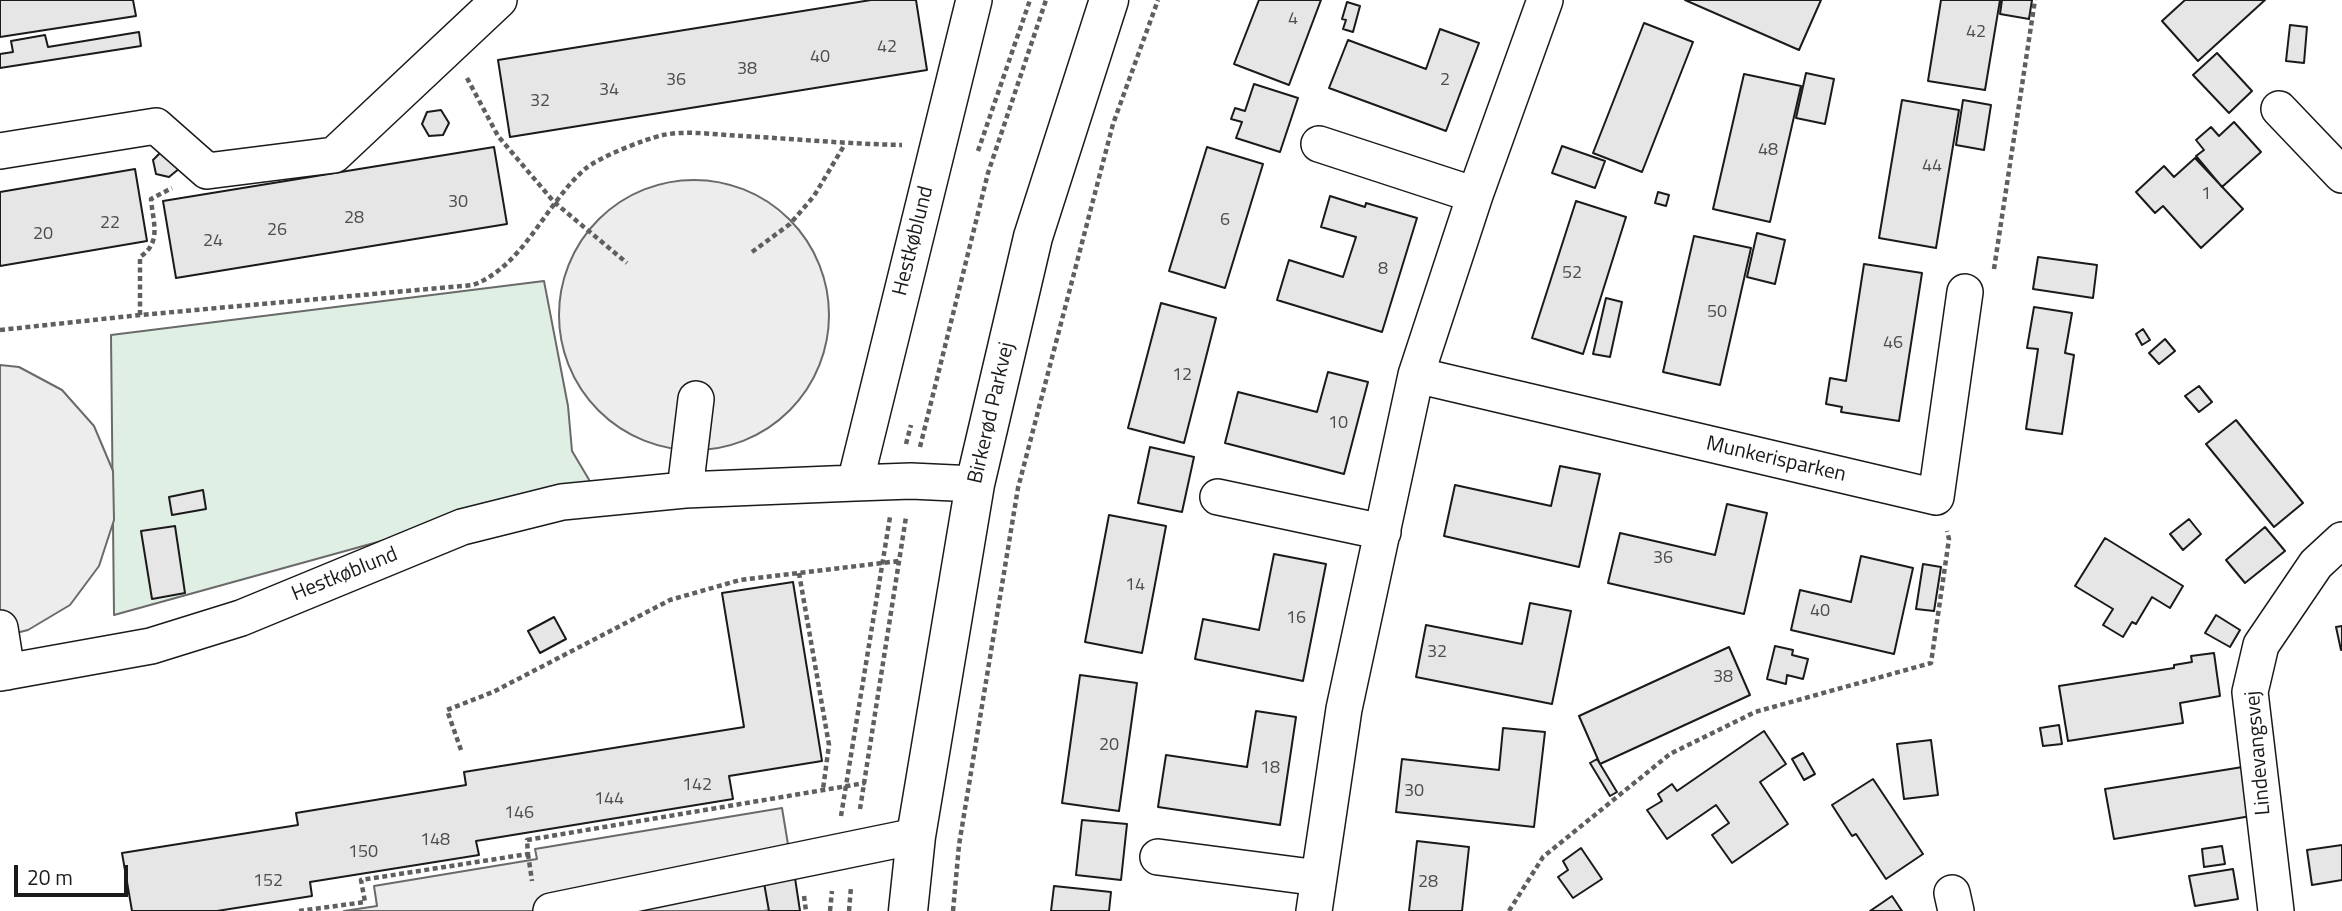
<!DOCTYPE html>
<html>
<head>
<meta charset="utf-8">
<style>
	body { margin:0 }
	#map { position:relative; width:2342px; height:911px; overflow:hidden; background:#fff; font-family:"Titillium Web",sans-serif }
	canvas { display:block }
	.scale { position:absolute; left:14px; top:865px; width:114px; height:32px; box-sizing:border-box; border:4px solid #1a1a1a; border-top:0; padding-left:9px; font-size:21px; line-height:24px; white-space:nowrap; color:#1a1a1a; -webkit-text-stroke:5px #fff; paint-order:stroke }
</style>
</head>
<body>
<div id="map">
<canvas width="2342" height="911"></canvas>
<div class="scale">20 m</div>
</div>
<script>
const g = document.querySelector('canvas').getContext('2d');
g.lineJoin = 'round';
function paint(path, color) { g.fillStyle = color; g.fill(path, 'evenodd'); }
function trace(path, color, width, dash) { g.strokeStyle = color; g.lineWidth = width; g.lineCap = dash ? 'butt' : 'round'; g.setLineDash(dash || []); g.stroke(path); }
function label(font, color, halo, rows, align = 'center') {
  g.font = font + ' "Titillium Web",sans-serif'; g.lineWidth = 5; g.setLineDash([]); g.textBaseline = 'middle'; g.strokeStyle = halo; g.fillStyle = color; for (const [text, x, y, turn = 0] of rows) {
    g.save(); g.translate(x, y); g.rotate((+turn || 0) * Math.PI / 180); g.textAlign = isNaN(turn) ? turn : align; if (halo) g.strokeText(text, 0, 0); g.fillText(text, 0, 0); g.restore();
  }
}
const green = new Path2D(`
	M 544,281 L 568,406 L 572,451 L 591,483 L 114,615 L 111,335 Z`);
paint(green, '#e0efe3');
trace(green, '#6a6a6a', 2);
const parking = new Path2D(`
	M559 315a135 135 0 1 1 270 0a135 135 0 1 1-270 0Z
	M 0,365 L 19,367 L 62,390 L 94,426 L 113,471 L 114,520 L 99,566 L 70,605 L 28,630 L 0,637 Z
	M 782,808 L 798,905 L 764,911 L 344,911 L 377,906 L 374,886 L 537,859 L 535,849 Z`);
paint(parking, '#ededed');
trace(parking, '#6a6a6a', 2);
const building = new Path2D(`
	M 0,0 L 133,0 L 136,16 L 0,37 Z
	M 871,0 L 916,0 L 927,70 L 510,137 L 498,60 Z
	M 1259,0 L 1321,0 L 1289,85 L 1234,64 Z
	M 1685,0 L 1821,0 L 1799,50 Z
	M 1941,0 L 2000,0 L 1985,90 L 1928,81 Z
	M 2002,0 L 2032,0 L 2029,19 L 2000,14 Z
	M 2185,0 L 2265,0 L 2198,61 L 2162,21 Z
	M 1347,2 L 1360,6 L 1353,32 L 1343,29 L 1346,20 L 1342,19 Z
	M 1644,23 L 1693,42 L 1642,172 L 1593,153 Z
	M 2290,25 L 2307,27 L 2304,63 L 2286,61 Z
	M 1440,29 L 1479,43 L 1446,131 L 1329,88 L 1348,40 L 1426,69 Z
	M 139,32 L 141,46 L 0,68 L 0,54 L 13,52 L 11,41 L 45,35 L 48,47 Z
	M 2217,53 L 2252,91 L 2229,113 L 2193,75 Z
	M 1806,73 L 1834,79 L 1825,124 L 1796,118 Z
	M 1744,74 L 1801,86 L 1770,222 L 1713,209 Z
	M 1254,84 L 1298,98 L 1280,152 L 1236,138 L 1242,122 L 1231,119 L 1235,108 L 1245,111 Z
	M 1902,100 L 1959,110 L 1936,248 L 1879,238 Z
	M 1963,100 L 1991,105 L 1984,150 L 1956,145 Z
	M 441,110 L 449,123 L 443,135 L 429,136 L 422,124 L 427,112 Z
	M 2234,122 L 2261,152 L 2222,187 L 2196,156 L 2204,150 L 2196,140 L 2211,127 L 2219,136 Z
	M 1562,146 L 1605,161 L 1595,188 L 1552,173 Z
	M 494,147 L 507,224 L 176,278 L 163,201 Z
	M 1207,147 L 1263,164 L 1225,288 L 1169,271 Z
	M 163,150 L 180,168 L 169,177 L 156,174 L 153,160 Z
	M 2195,158 L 2243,209 L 2201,248 L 2163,206 L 2155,213 L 2136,192 L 2164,166 L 2174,177 Z
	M 135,169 L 147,241 L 0,266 L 0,192 Z
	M 1658,192 L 1669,195 L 1666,206 L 1655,203 Z
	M 1330,196 L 1365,207 L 1366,203 L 1417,218 L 1382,332 L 1277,300 L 1289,260 L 1343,277 L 1356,237 L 1321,227 Z
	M 1576,201 L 1626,217 L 1583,354 L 1532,338 Z
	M 1757,233 L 1785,240 L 1775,284 L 1747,277 Z
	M 1694,236 L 1751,248 L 1720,385 L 1663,372 Z
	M 2038,257 L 2097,265 L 2093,298 L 2033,289 Z
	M 1864,264 L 1922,273 L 1899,421 L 1841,412 L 1842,407 L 1826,404 L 1830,378 L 1846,381 Z
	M 1606,298 L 1622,302 L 1610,357 L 1593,354 Z
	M 1161,303 L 1216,318 L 1184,443 L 1128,428 Z
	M 2034,307 L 2072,313 L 2065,353 L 2074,355 L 2062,434 L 2026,429 L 2038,349 L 2027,348 Z
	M 2143,329 L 2150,340 L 2142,345 L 2136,334 Z
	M 2165,339 L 2175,351 L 2159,364 L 2149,353 Z
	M 1328,372 L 1368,382 L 1344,474 L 1225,443 L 1238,392 L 1317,412 Z
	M 2199,386 L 2212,402 L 2199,412 L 2185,396 Z
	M 2236,420 L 2303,503 L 2274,527 L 2206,444 Z
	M 1150,447 L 1194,457 L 1182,512 L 1138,503 Z
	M 1560,466 L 1600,474 L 1579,567 L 1444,536 L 1455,485 L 1551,506 Z
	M 203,490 L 206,509 L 172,515 L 169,497 Z
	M 1727,504 L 1767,513 L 1744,614 L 1608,583 L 1620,533 L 1715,555 Z
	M 1109,515 L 1166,526 L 1142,653 L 1085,642 Z
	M 2189,519 L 2201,534 L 2183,550 L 2170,534 Z
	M 175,526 L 185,593 L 152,599 L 141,531 Z
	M 2265,527 L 2285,551 L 2245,583 L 2226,560 Z
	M 2105,538 L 2183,586 L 2170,608 L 2152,597 L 2136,624 L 2132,622 L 2123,637 L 2103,625 L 2113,609 L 2075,586 Z
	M 1274,554 L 1326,564 L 1303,681 L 1195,659 L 1203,619 L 1259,630 Z
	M 1861,556 L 1913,568 L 1894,654 L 1791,630 L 1800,590 L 1851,602 Z
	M 1923,564 L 1941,567 L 1934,611 L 1916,609 Z
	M 793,582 L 822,761 L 729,776 L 733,799 L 476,841 L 479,855 L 310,882 L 312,896 L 217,911 L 132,911 L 122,853 L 298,825 L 296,813 L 466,785 L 464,772 L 744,727 L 722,593 Z
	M 1530,603 L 1571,611 L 1552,704 L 1416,677 L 1426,625 L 1522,644 Z
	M 2216,615 L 2240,630 L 2230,647 L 2205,633 Z
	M 554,617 L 566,639 L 540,653 L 528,631 Z
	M 2342,626 L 2342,650 L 2341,650 L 2336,627 Z
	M 1775,646 L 1793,650 L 1792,655 L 1808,659 L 1803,679 L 1787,675 L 1786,684 L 1767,679 Z
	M 1729,647 L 1750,695 L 1600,764 L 1579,716 Z
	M 2214,653 L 2220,696 L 2180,703 L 2183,723 L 2068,741 L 2059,686 L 2174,668 L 2174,665 L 2192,662 L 2191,656 Z
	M 1080,675 L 1137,683 L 1119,811 L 1062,803 Z
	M 1256,711 L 1296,717 L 1280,825 L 1158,807 L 1166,755 L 1247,767 Z
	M 2059,725 L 2062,744 L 2043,746 L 2040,728 Z
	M 1503,728 L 1545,732 L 1534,827 L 1396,812 L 1402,759 L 1499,770 Z
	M 1764,731 L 1786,764 L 1760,782 L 1788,824 L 1732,863 L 1712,835 L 1729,823 L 1716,805 L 1667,839 L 1647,810 L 1662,801 L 1658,794 L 1672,784 L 1677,791 Z
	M 1931,740 L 1938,795 L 1904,799 L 1897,744 Z
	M 1803,753 L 1815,774 L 1804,780 L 1792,759 Z
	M 1597,759 L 1617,792 L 1610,796 L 1590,763 Z
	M 2249,766 L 2257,815 L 2114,839 L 2105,789 Z
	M 1873,779 L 1923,854 L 1886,879 L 1856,834 L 1852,836 L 1832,805 Z
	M 1082,820 L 1127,824 L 1121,880 L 1076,875 Z
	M 1417,841 L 1469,847 L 1462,911 L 1409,911 Z
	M 2342,845 L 2342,880 L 2312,885 L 2307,850 Z
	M 2222,846 L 2225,864 L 2204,867 L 2202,849 Z
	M 1581,848 L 1602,879 L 1573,898 L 1558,877 L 1568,870 L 1563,861 Z
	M 2233,869 L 2238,899 L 2195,906 L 2189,876 Z
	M 795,878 L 800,911 L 769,911 L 764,883 Z
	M 1054,886 L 1111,892 L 1109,911 L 1051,911 Z
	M 1892,896 L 1902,911 L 1870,911 Z`);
paint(building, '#e6e6e6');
trace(building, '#1a1a1a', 2);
const minor = new Path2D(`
	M 2279,109 L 2342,175
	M 1319,144 L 1475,195
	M 0,151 L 156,126 L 207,171 L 334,155 L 499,0
	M 1416,375 L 1936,497 L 1965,292
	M 855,483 L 974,0
	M 685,490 L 696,399
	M 1218,497 L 1383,532
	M 0,628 L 7,672
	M 0,673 L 151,646 L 241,618 L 462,527 L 562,502 L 685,490 L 855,483 L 911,481 L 975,484
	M 1158,857 L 1319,878
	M 1952,893 L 1956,911
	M 551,911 L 916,836
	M 1314,911 L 1344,709 L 1416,375 L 1475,195 L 1545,0
	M 2276,911 L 2250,692 L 2261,645 L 2316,564 L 2342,540`);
const tertiary = new Path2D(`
	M 908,911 L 916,836 L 975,484 L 1033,237 L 1109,0`);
trace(minor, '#1a1a1a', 38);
trace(tertiary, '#1a1a1a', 41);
trace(new Path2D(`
	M 467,78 L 498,136 L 554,202 L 627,263
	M 978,151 L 1030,0
	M 752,252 L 790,224 L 814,196 L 845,144
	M 1994,269 L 2035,0
	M 140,315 L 140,257 C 162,242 153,223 151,199 L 172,188
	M 0,330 L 140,315 L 473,285 C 524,266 545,204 585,169 C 599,157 645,139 663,135 C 689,130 717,135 743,136 C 796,139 849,144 902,145
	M 906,444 L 911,425
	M 920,447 L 988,173 L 1046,0
	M 799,573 L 829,745 L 823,789
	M 461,750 L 447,710 L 493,692 L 670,600 L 740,580 L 899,561
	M 860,809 L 906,517
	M 841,816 L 890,517
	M 528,854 L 532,881
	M 804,896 L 806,911
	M 299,911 L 365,902 L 361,880 L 528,854 L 527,840 L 865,783
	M 830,911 L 832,891
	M 849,911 L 851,887
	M 953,911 L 959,845 L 1018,488 L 1113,124 L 1158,0
	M 1509,911 L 1543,857 L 1670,754 L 1755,712 L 1931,663 L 1949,539 L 1947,531`), '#5f5f5f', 4.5, [5, 3.5]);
trace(minor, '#fff', 35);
trace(tertiary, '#fff', 38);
label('18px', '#4d4d4d', null, [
	["4",1293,20],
	["42",1976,33],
	["42",887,48],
	["40",820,58],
	["38",747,70],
	["36",676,81],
	["2",1445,81],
	["34",609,91],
	["32",540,102],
	["48",1768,151],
	["44",1932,167],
	["1",2206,195],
	["30",458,203],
	["28",354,219],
	["6",1225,221],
	["22",110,224],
	["26",277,231],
	["20",43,235],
	["24",213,242],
	["8",1383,270],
	["52",1572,274],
	["50",1717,313],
	["46",1893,344],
	["12",1182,376],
	["10",1338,424],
	["36",1663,559],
	["14",1135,586],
	["40",1820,612],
	["16",1296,619],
	["32",1437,653],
	["38",1723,678],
	["20",1109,746],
	["18",1270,769],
	["142",697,786],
	["30",1414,792],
	["144",609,800],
	["146",519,814],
	["148",435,841],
	["150",363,853],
	["152",268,882],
	["28",1428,883]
]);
label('21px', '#1a1a1a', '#fff', [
	["Hestkøblund",914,241,-76],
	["Birkerød Parkvej",992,413,-77],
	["Munkerisparken",1776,460,13],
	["Hestkøblund",345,575,-22],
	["Lindevangsvej",2259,753,-95]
]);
</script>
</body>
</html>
